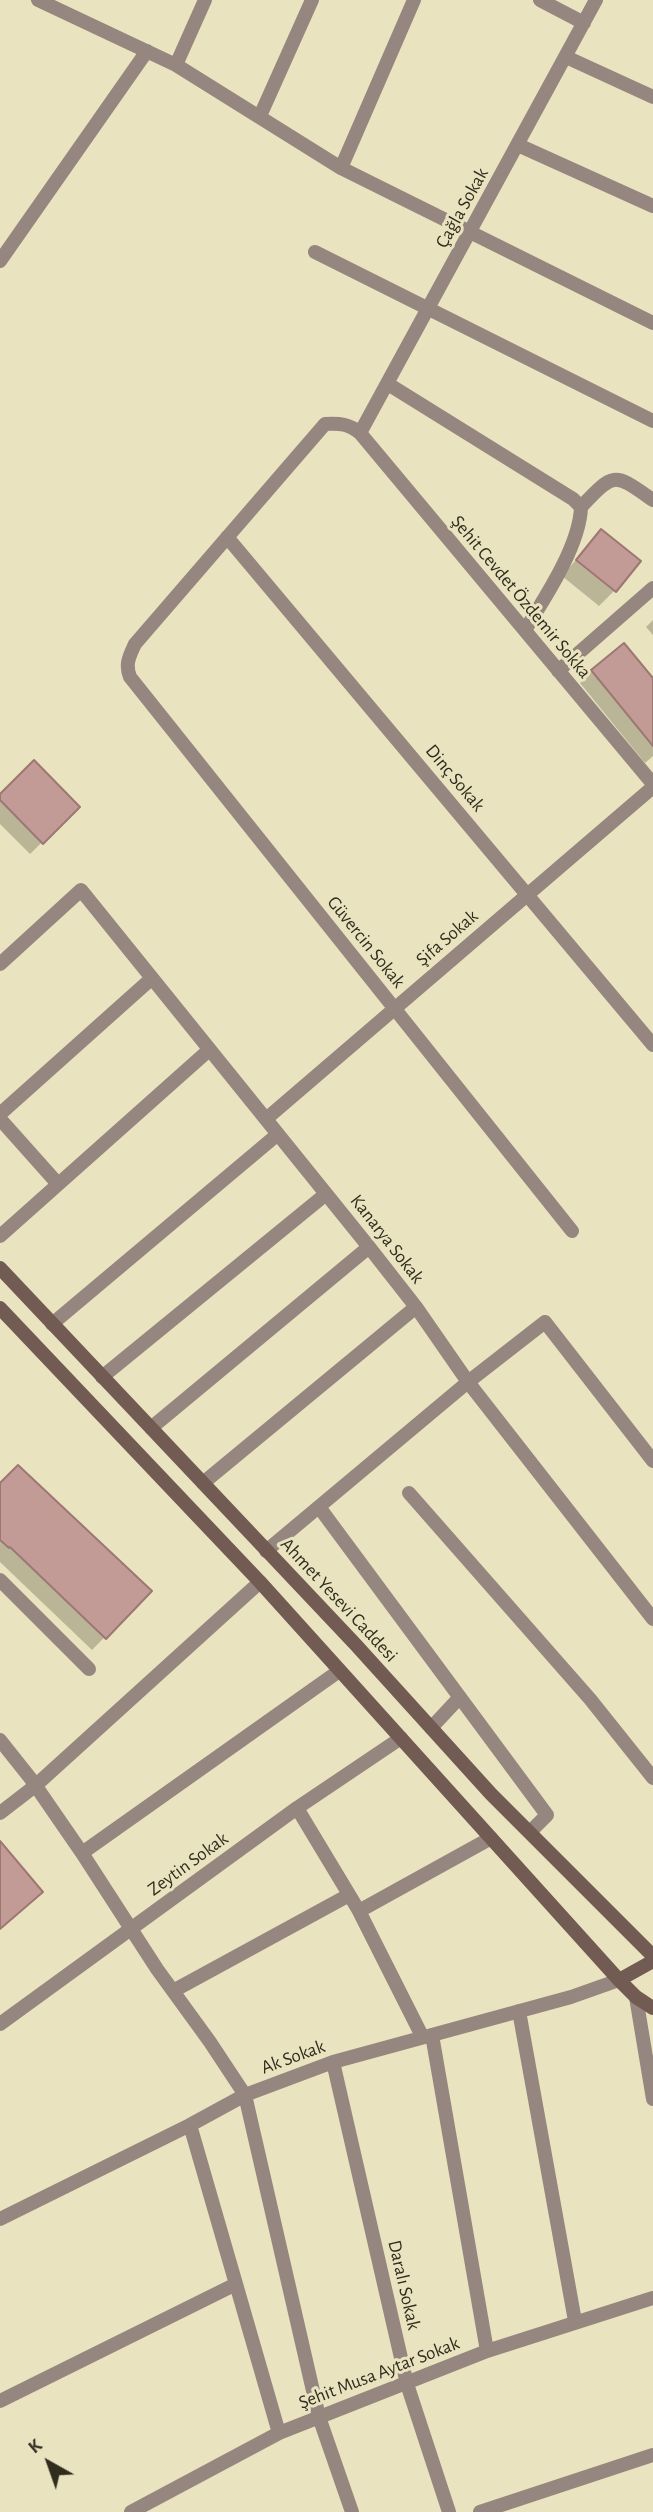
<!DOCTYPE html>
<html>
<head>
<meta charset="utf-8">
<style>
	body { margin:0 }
	#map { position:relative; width:653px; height:2512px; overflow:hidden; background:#eae3bf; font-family:"Alegreya Sans",sans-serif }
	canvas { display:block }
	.north { position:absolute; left:14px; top:2428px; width:70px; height:70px; -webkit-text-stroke:5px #eae3bf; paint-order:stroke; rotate:320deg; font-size:19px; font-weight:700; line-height:28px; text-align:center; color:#302d1f }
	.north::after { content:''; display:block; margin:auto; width:24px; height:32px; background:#302d1f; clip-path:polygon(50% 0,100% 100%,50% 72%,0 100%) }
</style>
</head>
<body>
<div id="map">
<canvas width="653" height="2512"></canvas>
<div class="north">K</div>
</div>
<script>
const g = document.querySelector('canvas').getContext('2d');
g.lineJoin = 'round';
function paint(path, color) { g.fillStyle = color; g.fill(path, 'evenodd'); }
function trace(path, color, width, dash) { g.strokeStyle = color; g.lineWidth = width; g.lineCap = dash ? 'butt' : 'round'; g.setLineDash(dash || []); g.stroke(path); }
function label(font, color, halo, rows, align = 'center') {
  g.font = font + ' "Alegreya Sans",sans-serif'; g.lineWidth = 6; g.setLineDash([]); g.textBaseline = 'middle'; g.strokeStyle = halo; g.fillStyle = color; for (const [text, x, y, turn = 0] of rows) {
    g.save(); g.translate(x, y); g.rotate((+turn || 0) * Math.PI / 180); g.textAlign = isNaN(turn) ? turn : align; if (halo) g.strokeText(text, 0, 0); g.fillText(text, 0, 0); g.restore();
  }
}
paint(new Path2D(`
	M 601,531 L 615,590 L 599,606 L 562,576 Z
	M 653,620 L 653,635 L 646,627 Z
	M 592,671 L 653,682 L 653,756 L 645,763 L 580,683 Z
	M 0,796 L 78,807 L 30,854 L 0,824 Z
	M 0,1486 L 149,1592 L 92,1650 L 0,1562 Z`), '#0003');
const building = new Path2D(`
	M 601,529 L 641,561 L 616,592 L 576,560 Z
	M 624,643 L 653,678 L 653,746 L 591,670 Z
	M 34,760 L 80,807 L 43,844 L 0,800 L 0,794 Z
	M 18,1465 L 152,1591 L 106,1639 L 10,1547 L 9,1548 L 0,1540 L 0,1483 Z
	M 0,1841 L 43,1892 L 0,1929 Z`);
paint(building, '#c29b96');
trace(building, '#9d7873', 2);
trace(new Path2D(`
	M 38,0 L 176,65 L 341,168 L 653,323
	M 540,0 L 584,23
	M 566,57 L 653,97
	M 176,65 L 205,0
	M 260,116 L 312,0
	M 518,145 L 653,206
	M 341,168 L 414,0
	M 315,252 L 653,421
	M 0,261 L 147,51
	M 388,384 L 573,499 L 581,507 C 615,471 614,473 653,500
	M 360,433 L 596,0
	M 227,537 L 653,1045
	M 525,630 C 545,598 580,545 581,507
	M 558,671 L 653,588
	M 0,964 L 81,890 L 369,1247 L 416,1307 L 468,1382 L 653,1619
	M 0,1114 L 151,979
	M 0,1119 L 58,1184
	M 266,1119 L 653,787
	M 572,1231 L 130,677 C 125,664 129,657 135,644 L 325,424 C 340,423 349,424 360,433 L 653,784
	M 0,1236 L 209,1050
	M 52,1324 L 278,1134
	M 102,1377 L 326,1194
	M 151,1428 L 369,1247
	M 203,1483 L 416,1307
	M 409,1493 L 590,1699 L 653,1778
	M 319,1507 L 547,1815 L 530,1832
	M 266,1551 L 468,1382 L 545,1322 L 653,1461
	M 0,1580 L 89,1669
	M 431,1728 L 460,1697
	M 0,1740 L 31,1779 L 82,1853 L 157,1969 L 210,2042 L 245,2095 L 319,2417 L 352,2512
	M 297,1808 L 359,1911 L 422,2036
	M 0,1813 L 35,1786 L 260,1582
	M 82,1853 L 339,1671
	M 359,1911 L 491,1838
	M 173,1991 L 349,1895
	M 636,1997 L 653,2099
	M 519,2011 L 575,2321
	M 0,2024 L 297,1808 L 401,1738
	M 432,2035 L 487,2351
	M 333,2062 L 407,2384 L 449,2512
	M 190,2125 L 236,2284
	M 0,2219 L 190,2125 L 245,2095 L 333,2062 L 571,1997 L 619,1980
	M 0,2401 L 236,2284 L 279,2433
	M 131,2512 L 279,2433 L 487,2351 L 653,2298
	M 480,2512 L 653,2455`), '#968680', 14);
trace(new Path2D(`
	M 0,1268 L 356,1645 L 491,1794 L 653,1956
	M 0,1308 L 260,1582 L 619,1980 L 636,1997 L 653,2008
	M 619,1980 L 653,1961`), '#725b53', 14);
label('19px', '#302d1f', '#eae3bf', [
	["Çağla Sokak",462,208,-61],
	["Şehit Cevdet Özdemir Sokka",521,597,50],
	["Dinç Sokak",455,778,50],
	["Şifa Sokak",447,938,-41],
	["Güvercin Sokak",366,942,51],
	["Kanarya Sokak",387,1239,52],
	["Ahmet Yesevi Caddesi",339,1600,47],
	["Zeytin Sokak",188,1864,-36],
	["Ak Sokak",293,2057,-20],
	["Daralı Sokak",404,2285,77],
	["Şehit Musa Aytar Sokak",379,2373,-21]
]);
</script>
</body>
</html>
